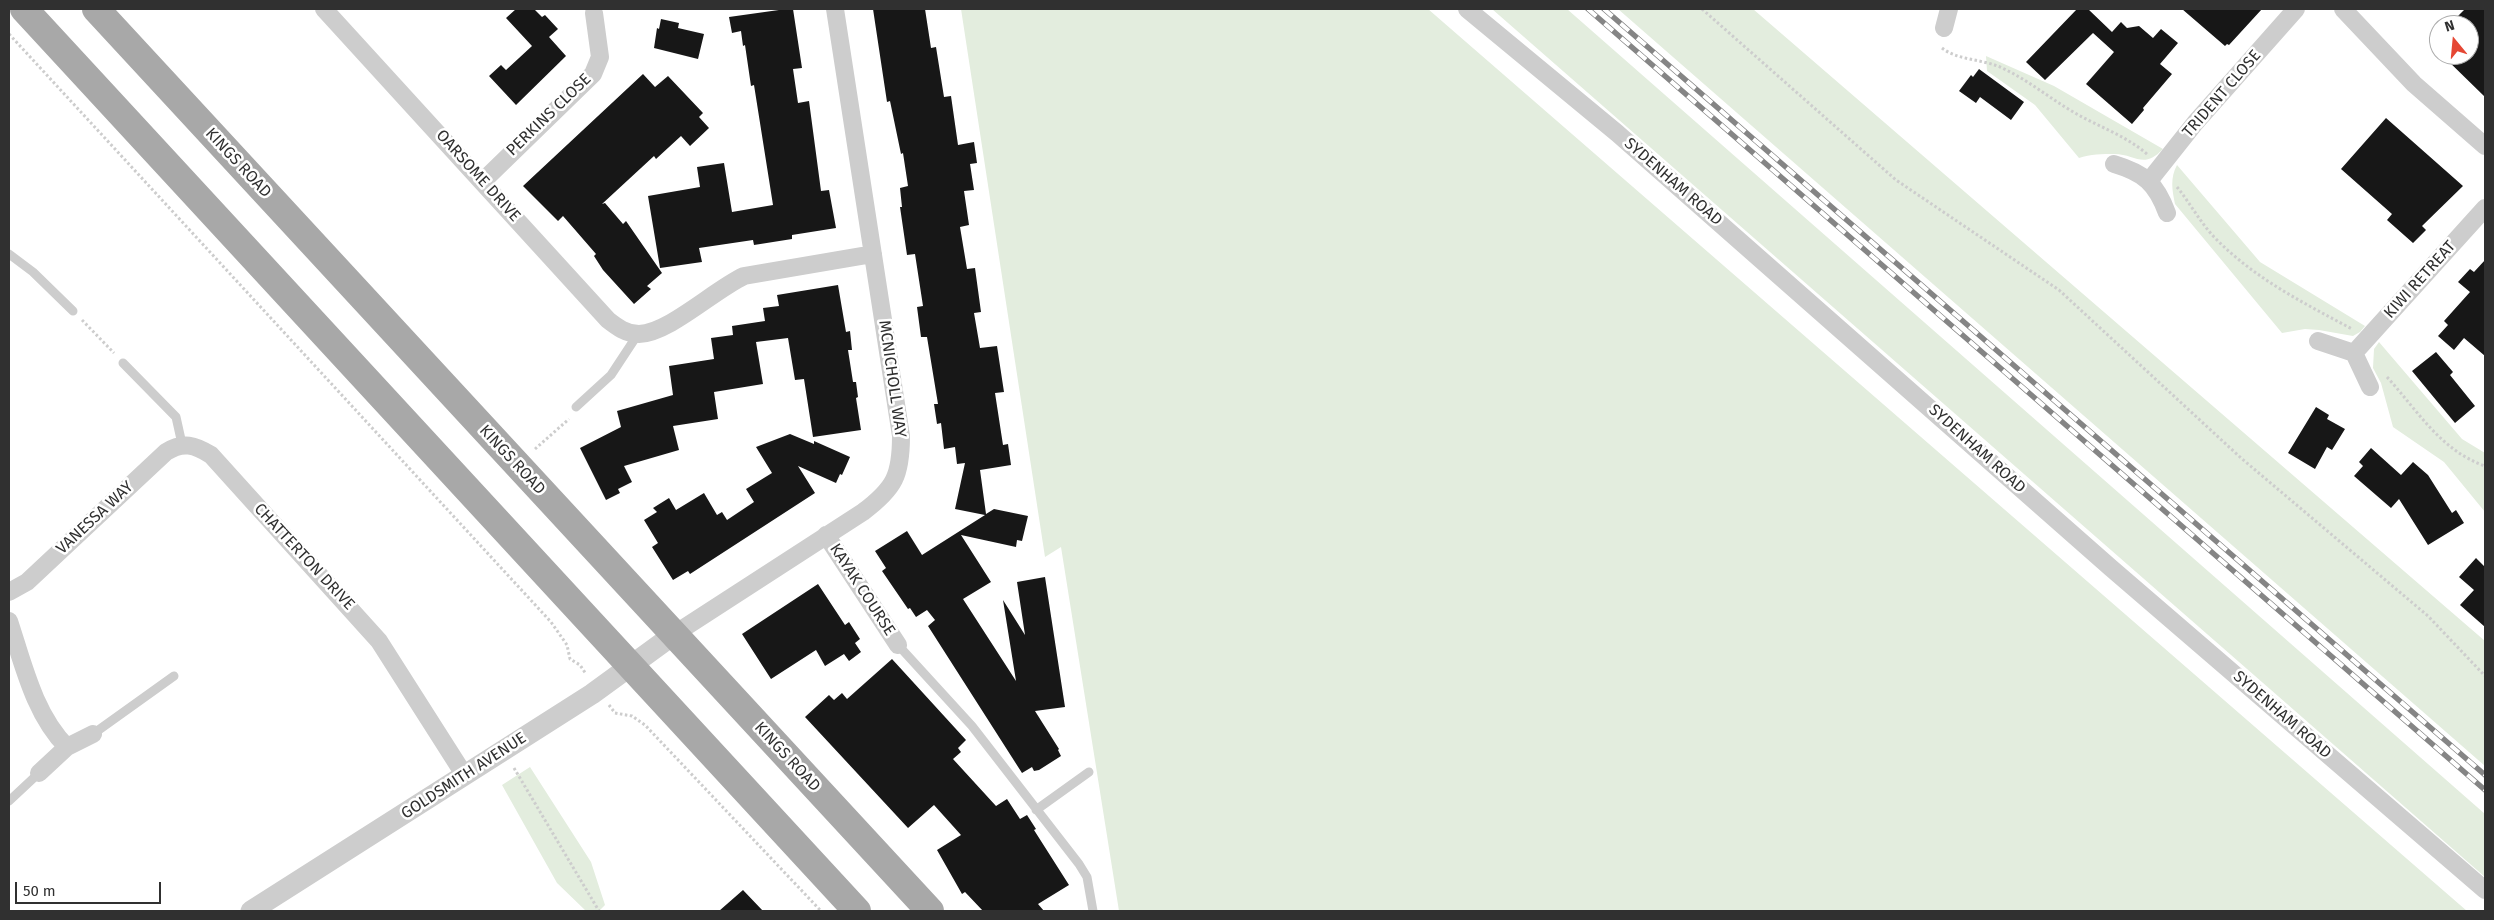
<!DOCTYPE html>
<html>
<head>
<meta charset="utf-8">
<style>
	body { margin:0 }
	#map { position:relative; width:2494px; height:920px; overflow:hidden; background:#fff; font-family:"Fira Sans",sans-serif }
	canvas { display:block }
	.frame { position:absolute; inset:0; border:10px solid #303030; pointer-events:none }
	.north { position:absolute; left:2429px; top:15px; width:50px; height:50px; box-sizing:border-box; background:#fff; border:1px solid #acacac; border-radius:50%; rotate:343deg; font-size:14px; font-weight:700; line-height:20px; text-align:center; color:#303030 }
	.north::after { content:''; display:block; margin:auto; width:18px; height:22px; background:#e54734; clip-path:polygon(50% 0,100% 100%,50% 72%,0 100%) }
	.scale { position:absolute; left:15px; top:882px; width:146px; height:22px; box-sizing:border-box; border:2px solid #303030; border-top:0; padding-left:6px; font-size:15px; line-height:18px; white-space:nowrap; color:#303030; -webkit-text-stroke:4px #fff; paint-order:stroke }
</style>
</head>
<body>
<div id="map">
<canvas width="2494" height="920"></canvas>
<div class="frame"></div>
<div class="north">N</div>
<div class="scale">50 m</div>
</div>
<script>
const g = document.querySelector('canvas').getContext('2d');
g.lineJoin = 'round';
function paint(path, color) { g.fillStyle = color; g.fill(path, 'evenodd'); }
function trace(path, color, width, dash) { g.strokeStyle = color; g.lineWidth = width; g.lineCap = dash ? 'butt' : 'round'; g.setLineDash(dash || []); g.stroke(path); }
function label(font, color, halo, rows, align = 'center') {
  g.font = font + ' "Fira Sans",sans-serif'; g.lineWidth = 5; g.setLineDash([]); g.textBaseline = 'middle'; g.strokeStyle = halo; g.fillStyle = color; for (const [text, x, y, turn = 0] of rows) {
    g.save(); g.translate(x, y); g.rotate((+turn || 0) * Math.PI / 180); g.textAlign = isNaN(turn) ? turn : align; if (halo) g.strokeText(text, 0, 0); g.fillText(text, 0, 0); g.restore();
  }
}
paint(new Path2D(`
	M 961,9 L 1428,9 L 2467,911 L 1119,911 L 1061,547 L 1045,557 Z
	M 1492,9 L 1567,9 L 2485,814 L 2485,877 Z
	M 1618,9 L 1753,9 L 2485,641 L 2485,766 Z
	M 1986,56 L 2054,86 L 2163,149 C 2143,170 2136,154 2114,154 C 2103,154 2090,154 2079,158 L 2035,105 L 1987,71 Z
	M 2177,165 L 2260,262 L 2365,326 L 2360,332 L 2353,336 L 2319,330 L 2305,329 L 2282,333 L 2175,204 C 2172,190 2170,178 2177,165 Z
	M 2379,342 L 2462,439 L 2485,453 L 2485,512 L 2444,462 L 2393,427 L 2381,383 L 2373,368 L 2374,349 Z
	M 530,767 L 591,862 L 605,905 L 599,911 L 586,911 L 557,883 L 502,785 Z`), '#e3edde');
paint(new Path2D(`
	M 516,9 L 534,9 L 542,17 L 545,15 L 558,29 L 549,37 L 566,56 L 516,105 L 489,76 L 501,65 L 506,70 L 532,46 L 506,18 Z
	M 786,9 L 793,9 L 802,68 L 793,69 L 798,103 L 809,101 L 821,191 L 829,190 L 836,228 L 792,235 L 792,239 L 754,245 L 753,240 L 699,248 L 702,262 L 660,268 L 648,196 L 700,187 L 697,167 L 724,163 L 732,212 L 773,205 L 754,85 L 751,86 L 745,45 L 743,46 L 741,31 L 732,33 L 729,17 Z
	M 873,9 L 925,9 L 931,48 L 936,47 L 944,97 L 951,96 L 958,145 L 974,142 L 977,163 L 970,164 L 974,190 L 964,191 L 969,225 L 960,227 L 967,269 L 975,268 L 981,312 L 974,313 L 980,348 L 997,346 L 1004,392 L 995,393 L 1003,445 L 1008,444 L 1011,465 L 980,470 L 986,514 L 994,509 L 1028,516 L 1022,541 L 1017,540 L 1016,547 L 961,535 L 991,582 L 963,599 L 1016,681 L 1003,600 L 1025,635 L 1017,582 L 1045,577 L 1065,707 L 1035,711 L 1059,749 L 1058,750 L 1061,756 L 1039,770 L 1034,771 L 1032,767 L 1022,773 L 928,626 L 935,620 L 927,610 L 916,617 L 910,608 L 908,609 L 882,571 L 886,568 L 875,551 L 907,531 L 922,555 L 985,515 L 955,509 L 965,463 L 957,464 L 955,447 L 944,449 L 941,423 L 937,424 L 934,404 L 938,404 L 927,337 L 921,337 L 917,307 L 923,306 L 915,254 L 907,255 L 900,207 L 902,207 L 900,188 L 908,186 L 903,153 L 901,154 L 890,101 L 887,102 Z
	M 2077,9 L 2088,9 L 2112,32 L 2121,22 L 2127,28 L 2139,26 L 2153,38 L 2161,29 L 2178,43 L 2160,64 L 2172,74 L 2143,108 L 2144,110 L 2132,124 L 2086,84 L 2114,52 L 2093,33 L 2045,80 L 2026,62 Z
	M 2182,9 L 2262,9 L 2229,45 L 2227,44 L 2225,46 Z
	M 2465,9 L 2485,9 L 2485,97 L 2442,55 L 2469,55 L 2469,25 L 2449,25 Z
	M 661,19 L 679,23 L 678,28 L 704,34 L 698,59 L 654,48 L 657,28 L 659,29 Z
	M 1979,69 L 2024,102 L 2011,120 L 1980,97 L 1976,103 L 1959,91 L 1971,75 L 1973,77 Z
	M 643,74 L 655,87 L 668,76 L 703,113 L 699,117 L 709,128 L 690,146 L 681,136 L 656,159 L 654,156 L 602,204 L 605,203 L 623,224 L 626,221 L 662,273 L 647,286 L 651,289 L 634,304 L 603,270 L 594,256 L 596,254 L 563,216 L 558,221 L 523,186 Z
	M 2386,118 L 2463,186 L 2422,226 L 2426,230 L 2413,243 L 2387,220 L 2392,214 L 2341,169 Z
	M 2485,260 L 2485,356 L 2464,338 L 2454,350 L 2438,336 L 2448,325 L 2444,321 L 2470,292 L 2458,282 L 2470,269 L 2474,272 Z
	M 838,285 L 846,332 L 850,331 L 852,350 L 848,350 L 853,382 L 856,382 L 858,397 L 856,398 L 861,430 L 813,437 L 804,379 L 795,380 L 788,338 L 756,342 L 763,384 L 714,392 L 718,419 L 673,426 L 679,450 L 624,466 L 632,482 L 618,489 L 620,493 L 606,500 L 580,448 L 621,427 L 617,411 L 673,395 L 669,366 L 714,359 L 711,338 L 733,335 L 732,326 L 765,321 L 763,308 L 779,306 L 777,295 Z
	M 2436,352 L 2453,372 L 2450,375 L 2475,406 L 2455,423 L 2412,371 Z
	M 2316,407 L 2329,415 L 2327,419 L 2345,429 L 2332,450 L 2327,447 L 2315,469 L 2288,453 Z
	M 790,434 L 814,444 L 814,441 L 850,457 L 842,475 L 840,474 L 836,483 L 798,466 L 815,493 L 690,574 L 688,571 L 673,580 L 652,547 L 658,543 L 644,520 L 657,512 L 653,508 L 669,498 L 676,510 L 704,493 L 717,515 L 722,512 L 727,520 L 754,502 L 746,489 L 772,473 L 756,447 Z
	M 2371,448 L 2401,475 L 2413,462 L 2428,475 L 2452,513 L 2456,510 L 2464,523 L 2428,545 L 2399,499 L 2391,508 L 2354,476 L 2363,466 L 2359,462 Z
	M 2476,558 L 2485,567 L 2485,627 L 2460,605 L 2474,590 L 2459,577 Z
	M 818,584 L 845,625 L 849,622 L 860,639 L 855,643 L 861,652 L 849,661 L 844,654 L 825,666 L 816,650 L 771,679 L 742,634 Z
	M 892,659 L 966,740 L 958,748 L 961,752 L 953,759 L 996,806 L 1007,799 L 1020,819 L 1027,815 L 1036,829 L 1034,830 L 1069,885 L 1038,904 L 1044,911 L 983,911 L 965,892 L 962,894 L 937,850 L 961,835 L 934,805 L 908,828 L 805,717 L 829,695 L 834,700 L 842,693 L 847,699 Z
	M 743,890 L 763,911 L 719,911 Z`), '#171717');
trace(new Path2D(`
	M 1702,9 L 1896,180 L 2059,290 L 2241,458 L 2428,616 L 2485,676
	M 9,34 L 551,622 L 567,645 L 570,659 L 580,665 L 586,674
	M 1942,48 C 1957,60 1981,59 2000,67 C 2027,79 2049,98 2075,113 C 2099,127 2127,136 2148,155
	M 2177,187 C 2190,203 2200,222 2214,237 C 2255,279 2302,302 2352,329
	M 82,320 L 114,353
	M 2387,377 C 2418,411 2440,450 2485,466
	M 535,449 L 569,419
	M 609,705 L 615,713 L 632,716 L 645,725 L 821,911
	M 514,768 L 599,911`), '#cdcdcd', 3, [2.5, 2.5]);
trace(new Path2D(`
	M 9,254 L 33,272 L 73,311
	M 123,363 L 176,417 L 182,444
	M 576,407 L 611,375 L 638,334
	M 898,645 L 972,726 L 1079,864 L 1087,877 L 1093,911
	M 93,734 L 174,676
	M 9,801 L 39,773
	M 1036,810 L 1089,772`), '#cdcdcd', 9);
trace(new Path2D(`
	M 324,9 L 608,320 C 617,327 626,334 639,334 C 669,333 714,290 744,276 L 873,254
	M 1467,9 L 1617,133 L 2111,568 L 2485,890
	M 2343,9 L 2414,84 L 2485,146
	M 1944,28 L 1949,9
	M 2114,164 C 2144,173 2156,183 2167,213
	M 483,181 L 593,74 L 600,57 L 594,13
	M 2149,181 L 2195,123 L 2296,9
	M 2318,341 L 2354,353 L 2370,387
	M 2354,353 L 2485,208
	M 826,535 L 898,645
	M 9,592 L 27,582 L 166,452 C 183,441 195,445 211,455 L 379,641 L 465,776
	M 9,621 C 23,663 34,714 67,747
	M 673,635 L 863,512 C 895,488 901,475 901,436 L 835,9
	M 39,773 L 67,747 L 93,734`), '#cdcdcd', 18);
trace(new Path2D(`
	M 251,911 L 592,694 L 673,635`), '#cdcdcd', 21);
trace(new Path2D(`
	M 24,9 L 857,911
	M 96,9 L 930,911`), '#a8a8a8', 28);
const rail = new Path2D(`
	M 1588,9 L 2485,790
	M 1604,9 L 2485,775`);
trace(rail, '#858585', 5.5);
trace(rail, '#fff', 4, [11]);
label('16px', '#303030', '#fff', [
	["TRIDENT CLOSE",2222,94,-49],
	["PERKINS CLOSE",549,115,-44],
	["KINGS ROAD",238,163,47],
	["OARSOME DRIVE",478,176,48],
	["SYDENHAM ROAD",1673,182,41],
	["KIWI RETREAT",2420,280,-48],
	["MCNICHOLL WAY",892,379,82],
	["SYDENHAM ROAD",1977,449,42],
	["KINGS ROAD",512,460,47],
	["VANESSA WAY",95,518,-43],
	["CHATTERTON DRIVE",304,557,47],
	["KAYAK COURSE",862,590,57],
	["SYDENHAM ROAD",2282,715,41],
	["KINGS ROAD",787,757,47],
	["GOLDSMITH AVENUE",464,776,-33]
]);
</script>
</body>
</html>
